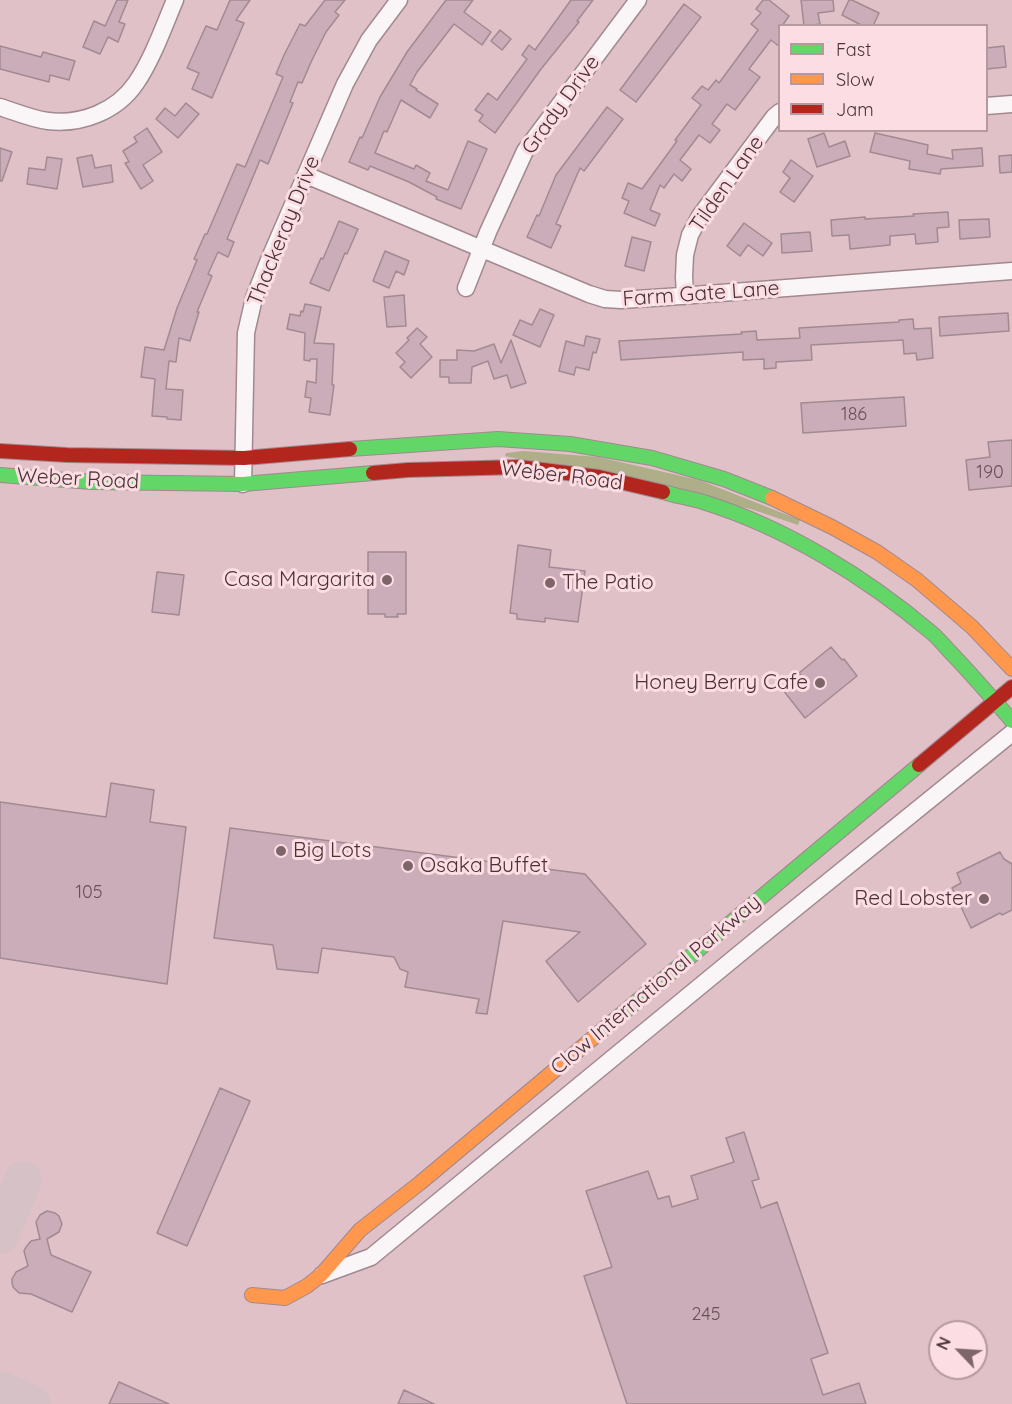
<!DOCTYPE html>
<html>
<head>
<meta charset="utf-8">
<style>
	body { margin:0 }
	#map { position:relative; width:1012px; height:1404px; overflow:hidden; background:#e0c1c8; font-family:Quicksand,sans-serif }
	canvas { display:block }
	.legend { position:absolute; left:778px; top:24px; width:210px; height:108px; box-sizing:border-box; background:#fbdde3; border:2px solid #b4999f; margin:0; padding:8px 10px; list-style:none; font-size:18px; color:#493338 }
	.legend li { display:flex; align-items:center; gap:12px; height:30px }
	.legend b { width:30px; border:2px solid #b4999f }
	.north { position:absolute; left:928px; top:1320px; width:60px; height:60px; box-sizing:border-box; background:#fbdde3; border:2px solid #b4999f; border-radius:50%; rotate:295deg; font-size:16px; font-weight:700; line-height:24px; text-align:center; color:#493338 }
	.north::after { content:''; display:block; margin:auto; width:21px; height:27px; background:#7e656a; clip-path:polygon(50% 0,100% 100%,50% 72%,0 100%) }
</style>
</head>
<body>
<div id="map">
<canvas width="1012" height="1404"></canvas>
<ul class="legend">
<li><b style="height:8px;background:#63d668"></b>Fast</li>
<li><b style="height:8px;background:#ff974d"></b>Slow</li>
<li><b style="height:8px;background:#b3261e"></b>Jam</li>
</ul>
<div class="north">N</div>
</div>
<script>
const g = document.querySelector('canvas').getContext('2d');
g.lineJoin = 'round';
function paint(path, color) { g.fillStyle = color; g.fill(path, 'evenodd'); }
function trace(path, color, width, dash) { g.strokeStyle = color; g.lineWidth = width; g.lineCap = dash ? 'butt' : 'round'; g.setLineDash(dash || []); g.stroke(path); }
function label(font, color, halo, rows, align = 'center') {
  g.font = font + ' Quicksand,sans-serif'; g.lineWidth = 6; g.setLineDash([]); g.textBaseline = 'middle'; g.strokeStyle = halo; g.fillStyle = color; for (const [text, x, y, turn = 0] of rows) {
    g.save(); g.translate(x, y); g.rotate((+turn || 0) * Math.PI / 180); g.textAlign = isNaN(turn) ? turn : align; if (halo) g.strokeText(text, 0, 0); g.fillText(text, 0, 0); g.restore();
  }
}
paint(new Path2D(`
	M 523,451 L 598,457 L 699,480 L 800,520 L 798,525 L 751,509 L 505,456 L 506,453 Z`), '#aeae88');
trace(new Path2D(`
	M 0,1235 L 23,1180
	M 0,1390 L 32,1404`), '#d6c2c6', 38);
const building = new Path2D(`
	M 117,0 L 128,0 L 119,22 L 125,24 L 118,42 L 108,37 L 100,54 L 83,47 L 94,21 L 105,26 Z
	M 230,0 L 250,0 L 236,20 L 244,23 L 212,98 L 192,89 L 199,73 L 187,68 L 206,26 L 217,30 Z
	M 325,0 L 345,0 L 335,12 L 339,15 L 326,32 L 312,60 L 302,83 L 298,82 L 290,102 L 293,103 L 268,164 L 260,160 L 227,239 L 234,242 L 228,257 L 218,252 L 208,274 L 212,276 L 197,312 L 199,312 L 190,341 L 179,338 L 176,362 L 169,361 L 166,389 L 183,390 L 181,420 L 167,419 L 167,417 L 152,416 L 155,379 L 141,377 L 145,347 L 164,350 L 177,308 L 197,260 L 194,259 L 205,234 L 207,234 L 237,164 L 245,167 L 283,77 L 276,74 L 284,55 L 300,24 L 305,26 Z
	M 446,0 L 473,0 L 464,12 L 491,32 L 482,45 L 454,24 L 417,72 L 410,85 L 417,89 L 416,90 L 438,104 L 430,118 L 401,100 L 387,132 L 384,131 L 375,153 L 414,169 L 416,165 L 430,173 L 426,181 L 448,190 L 468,141 L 487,149 L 461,209 L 436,199 L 437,197 L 409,182 L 370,166 L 368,170 L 349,162 L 360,137 L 362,138 L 380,97 L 407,52 Z
	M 571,0 L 593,0 L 577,21 L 579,22 L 541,69 L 495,133 L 479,121 L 483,115 L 475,110 L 488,93 L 497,100 L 527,59 L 522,55 L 529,45 L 535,50 Z
	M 763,0 L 769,0 L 789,16 L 782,26 L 780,26 L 780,47 L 771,40 L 749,69 L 760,77 L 735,110 L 727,104 L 712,124 L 720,130 L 710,143 L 699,135 L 680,160 L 691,169 L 682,181 L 674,174 L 664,188 L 660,185 L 650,210 L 660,214 L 655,226 L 624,213 L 629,201 L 622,198 L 628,183 L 642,189 L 677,141 L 675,140 L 701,105 L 692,98 L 702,86 L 708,90 L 716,80 L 719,83 L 758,30 L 751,24 L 761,13 L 756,9 Z
	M 801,0 L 833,0 L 834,11 L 818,13 L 820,24 L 804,26 Z
	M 849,0 L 852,0 L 879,13 L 873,26 L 863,26 L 842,15 Z
	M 684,4 L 701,17 L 636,102 L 620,90 Z
	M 500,30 L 511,39 L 502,50 L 491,41 Z
	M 0,46 L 41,57 L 43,52 L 75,61 L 69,80 L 50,75 L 49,82 L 0,69 Z
	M 1004,46 L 1006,67 L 987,69 L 987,48 Z
	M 186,103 L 199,114 L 178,138 L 156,119 L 165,108 L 175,116 Z
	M 607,107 L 623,119 L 584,171 L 580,168 L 556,224 L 561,226 L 551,248 L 527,237 L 537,215 L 539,216 L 556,175 Z
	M 147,128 L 162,152 L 143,165 L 153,181 L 141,189 L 125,163 L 129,162 L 123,151 L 137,142 L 134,137 Z
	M 824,133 L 829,147 L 845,141 L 850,156 L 817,167 L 808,139 Z
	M 875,133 L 928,145 L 927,154 L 953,159 L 952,150 L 982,148 L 983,166 L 941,169 L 940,174 L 909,169 L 910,161 L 870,152 Z
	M 0,148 L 12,152 L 2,181 L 0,181 Z
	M 92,155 L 95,168 L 111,165 L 113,182 L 83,187 L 77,158 Z
	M 1012,155 L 1012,172 L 1000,173 L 999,156 Z
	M 47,157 L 62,159 L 57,189 L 27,184 L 29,168 L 45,170 Z
	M 791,160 L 813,176 L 794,202 L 780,192 L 790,178 L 783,172 Z
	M 948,212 L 949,227 L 937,228 L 938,242 L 916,244 L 915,234 L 890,236 L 890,245 L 850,249 L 849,235 L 832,236 L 831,220 L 865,217 L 865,219 L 914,216 L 913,214 Z
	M 989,219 L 990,237 L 960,239 L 959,220 Z
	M 339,221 L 358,229 L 347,254 L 345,253 L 329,291 L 310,283 L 321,258 L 323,259 Z
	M 744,223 L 772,243 L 763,256 L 748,245 L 740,256 L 727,246 Z
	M 810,232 L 812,251 L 782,253 L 781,234 Z
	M 632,237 L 651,242 L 644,271 L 625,266 Z
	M 385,251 L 409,261 L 404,275 L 396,271 L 389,288 L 373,281 Z
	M 404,295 L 406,326 L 387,327 L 384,297 Z
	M 305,304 L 321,307 L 314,343 L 334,344 L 332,385 L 334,385 L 330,415 L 309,412 L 311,398 L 305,397 L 307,381 L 316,383 L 317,359 L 310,359 L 310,361 L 304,360 L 305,333 L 287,329 L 290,314 L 300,316 L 301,311 L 303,312 Z
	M 540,309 L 554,315 L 540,347 L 513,335 L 520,320 L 532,325 Z
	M 1008,313 L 1009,331 L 940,336 L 939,317 Z
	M 913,319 L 914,329 L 931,328 L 933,358 L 917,360 L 916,353 L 904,354 L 903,340 L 811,345 L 812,360 L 776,362 L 776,368 L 764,369 L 764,359 L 743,360 L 743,352 L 621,360 L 619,341 L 742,334 L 741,332 L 756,331 L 757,340 L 800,338 L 799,328 L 899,322 L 899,320 Z
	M 417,328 L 427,337 L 420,344 L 432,357 L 411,378 L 400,367 L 405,362 L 396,353 L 409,340 L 407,338 Z
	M 586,336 L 600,339 L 596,353 L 593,352 L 589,370 L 576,367 L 574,375 L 559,371 L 566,341 L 584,346 Z
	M 511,340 L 526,383 L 511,388 L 507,375 L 494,379 L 488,361 L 472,367 L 471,383 L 449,383 L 449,377 L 440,377 L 440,360 L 457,360 L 457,350 L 474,351 L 494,344 L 501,363 Z
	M 904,397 L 906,426 L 803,433 L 801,403 Z
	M 1012,440 L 1012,486 L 969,490 L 966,460 L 990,457 L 988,442 Z
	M 518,545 L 551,550 L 549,567 L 585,571 L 578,622 L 545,618 L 545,622 L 517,619 L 517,614 L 510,613 Z
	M 368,552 L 406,552 L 406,614 L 397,614 L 398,617 L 385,617 L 385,614 L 368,614 Z
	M 157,572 L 184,575 L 179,615 L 152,612 Z
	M 831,647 L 842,660 L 844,659 L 857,676 L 805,718 L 783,690 L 801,675 L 799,673 Z
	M 111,783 L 154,790 L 150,822 L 186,827 L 167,984 L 0,958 L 0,802 L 106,817 Z
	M 230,828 L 585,874 L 646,944 L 578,1002 L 546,961 L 580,932 L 503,921 L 487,1014 L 476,1013 L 479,999 L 405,987 L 408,972 L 400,969 L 394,957 L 322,948 L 318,973 L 277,969 L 273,945 L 214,938 Z
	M 1000,852 L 1004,859 L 1012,864 L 1012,910 L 1002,915 L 1000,913 L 971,928 L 952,888 L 961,883 L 957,873 Z
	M 220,1088 L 250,1101 L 187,1246 L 157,1233 Z
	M 744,1132 L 759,1179 L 752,1181 L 761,1208 L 777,1202 L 828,1353 L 811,1359 L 823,1395 L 859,1383 L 866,1404 L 627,1404 L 584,1276 L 612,1267 L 586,1191 L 648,1171 L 658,1199 L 669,1196 L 672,1207 L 698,1199 L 691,1176 L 734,1162 L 726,1138 Z
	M 47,1211 L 55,1213 L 59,1216 L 62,1224 L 59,1232 L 47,1239 L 51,1255 L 91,1272 L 72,1312 L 31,1294 L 19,1293 L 13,1287 L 12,1283 L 12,1279 L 16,1272 L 28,1266 L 24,1251 L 26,1247 L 31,1241 L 40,1239 L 36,1222 L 40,1215 Z
	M 119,1382 L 169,1404 L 109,1404 Z
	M 404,1390 L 434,1404 L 398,1404 Z`);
paint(building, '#cbacb9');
trace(building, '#a18a92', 1.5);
const street = new Path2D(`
	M 986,106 L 1012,104
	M 0,107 C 16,112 32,119 48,121 C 82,125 117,111 136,83 C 152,60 164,26 175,0
	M 306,175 L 589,294 L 605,299 L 621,300 L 667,297 L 1012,271
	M 466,288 L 488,232 L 525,151 L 638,0
	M 685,296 L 684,277 L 685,255 L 690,235 L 700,216 L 774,117 L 780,112
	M 243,484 L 246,333 L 254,298 L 269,260 L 345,84 L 369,40 L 399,0
	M 322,1275 L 371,1257 L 755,941 L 1012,733`);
const fast = new Path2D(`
	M 350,449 L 498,439 L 570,444 L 652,458 L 724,479 L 772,498
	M 0,475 L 92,482 L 243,484 L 373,473
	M 663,492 C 676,496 690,498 703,502 C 785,527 867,578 932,633 C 940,640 947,649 954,656 C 974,677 993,699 1012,721
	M 593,1038 L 919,765`);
const slow = new Path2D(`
	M 772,498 L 832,527 L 877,552 L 917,580 L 972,627 L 1012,669
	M 252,1295 L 285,1298 L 307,1286 L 321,1275 L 360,1230 L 420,1183 L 593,1038`);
const jam = new Path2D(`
	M 0,451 L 67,455 L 244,458 L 350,449
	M 373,473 L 408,470 L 519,467 L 599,477 L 663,492
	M 919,765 L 1012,687`);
trace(street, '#a1898f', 19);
trace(fast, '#a1898f', 16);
trace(slow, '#a1898f', 16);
trace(jam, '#a1898f', 16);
trace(street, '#faf6f7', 16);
trace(fast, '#63d668', 14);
trace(slow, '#ff974d', 14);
trace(jam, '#b3261e', 14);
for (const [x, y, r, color] of [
	[387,580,6,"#7e656a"],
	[550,583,6,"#7e656a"],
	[820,683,6,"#7e656a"],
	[281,851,6,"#7e656a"],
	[408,866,6,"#7e656a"],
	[984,899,6,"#7e656a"]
]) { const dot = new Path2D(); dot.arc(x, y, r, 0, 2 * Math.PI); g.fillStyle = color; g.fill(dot); trace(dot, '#fbdde3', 2); }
label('18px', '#6a5158', null, [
	["186",854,415],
	["190",990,473],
	["105",89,893],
	["245",706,1315]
]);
label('21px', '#493338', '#fbdde3', [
	["Grady Drive",561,105,-54],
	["Tilden Lane",727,184,-55],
	["Thackeray Drive",284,231,-68],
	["Farm Gate Lane",701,294,-4],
	["Weber Road",562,476,7],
	["Weber Road",78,479,3],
	["Clow International Parkway",656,985,-40]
]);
label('21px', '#493338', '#fbdde3', [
	["Casa Margarita",375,580],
	["The Patio",562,583,"left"],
	["Honey Berry Cafe",808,683],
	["Big Lots",293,851,"left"],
	["Osaka Buffet",420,866,"left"],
	["Red Lobster",972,899]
], 'right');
</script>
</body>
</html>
